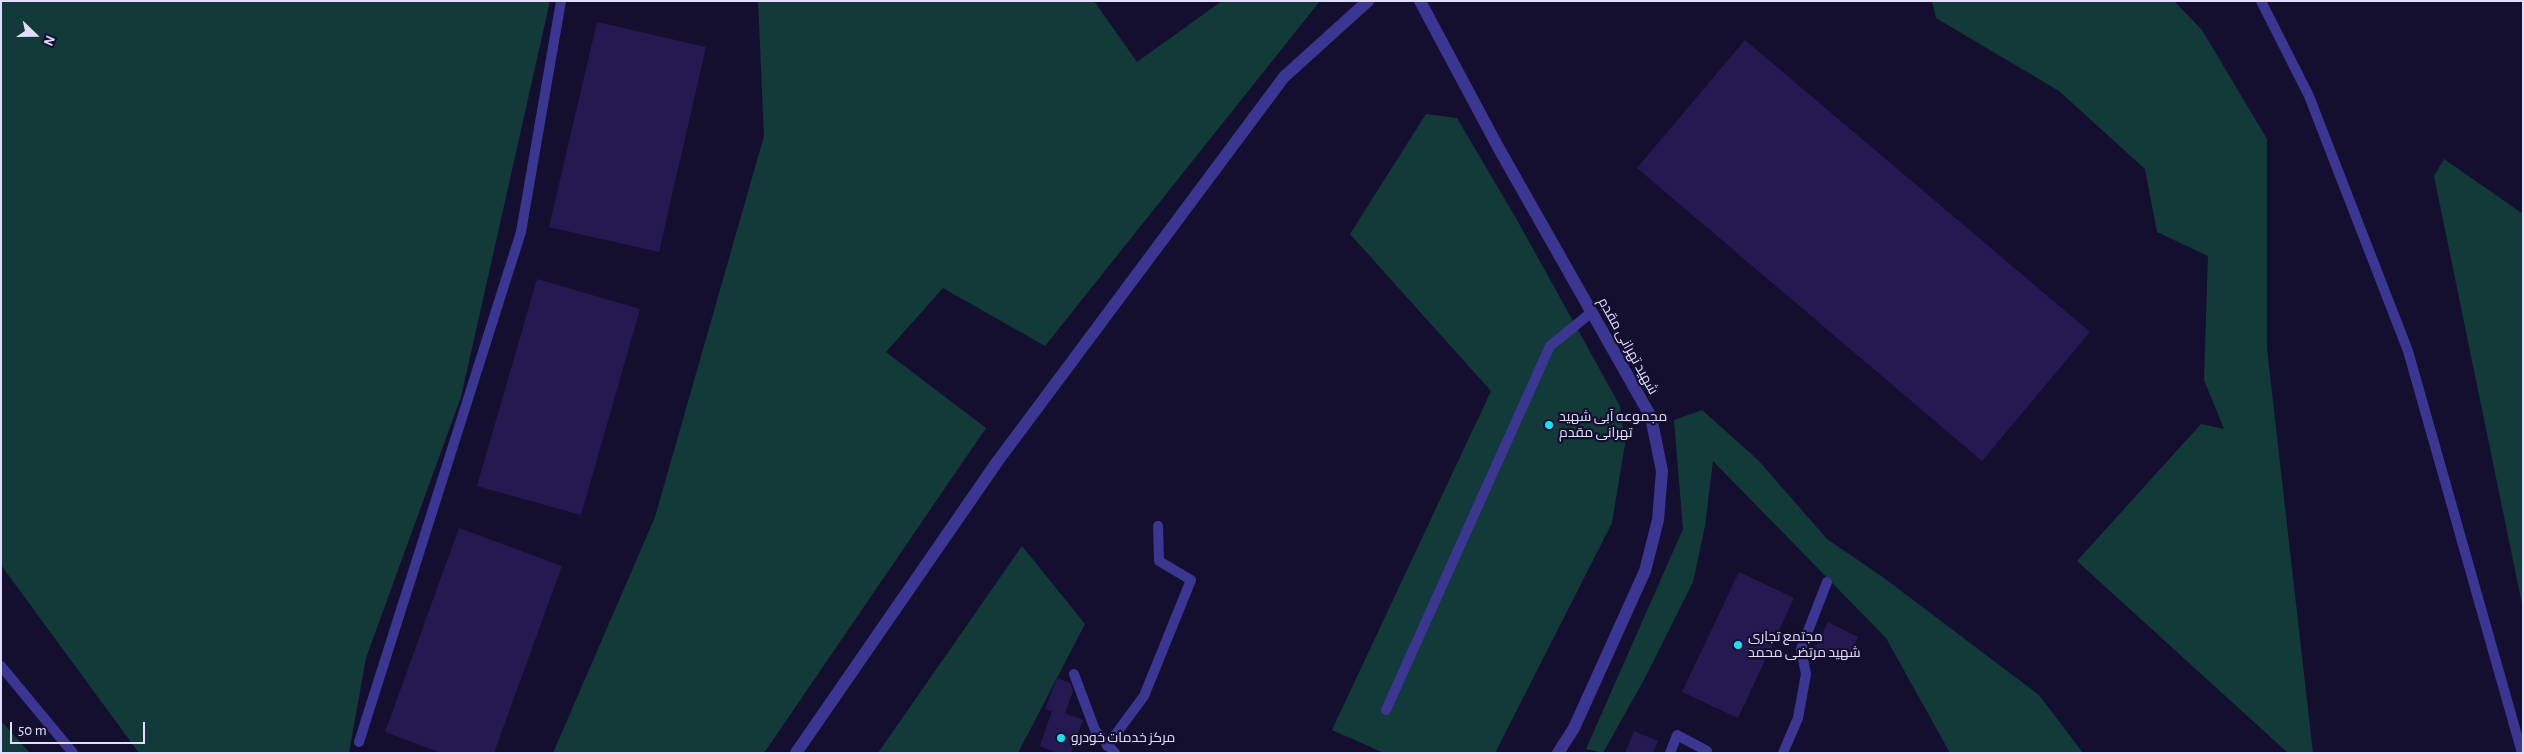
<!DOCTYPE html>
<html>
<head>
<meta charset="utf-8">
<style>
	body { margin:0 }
	#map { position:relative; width:2524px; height:754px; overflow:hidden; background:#150f2f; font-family:"Alegreya Sans",sans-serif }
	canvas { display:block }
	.frame { position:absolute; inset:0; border:2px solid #e1ddff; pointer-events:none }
	.north { position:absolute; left:10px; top:10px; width:50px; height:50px; -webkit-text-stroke:4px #150f2f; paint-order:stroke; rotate:112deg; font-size:14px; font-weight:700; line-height:20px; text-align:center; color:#e1ddff }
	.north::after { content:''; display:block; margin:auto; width:18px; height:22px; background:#e1ddff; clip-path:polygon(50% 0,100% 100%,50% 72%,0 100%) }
	.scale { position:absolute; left:10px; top:722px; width:135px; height:22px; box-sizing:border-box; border:2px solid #e1ddff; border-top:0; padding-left:6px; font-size:15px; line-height:18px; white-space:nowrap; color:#e1ddff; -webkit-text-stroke:4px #150f2f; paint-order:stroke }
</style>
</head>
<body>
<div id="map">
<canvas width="2524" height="754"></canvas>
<div class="frame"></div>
<div class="north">N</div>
<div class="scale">50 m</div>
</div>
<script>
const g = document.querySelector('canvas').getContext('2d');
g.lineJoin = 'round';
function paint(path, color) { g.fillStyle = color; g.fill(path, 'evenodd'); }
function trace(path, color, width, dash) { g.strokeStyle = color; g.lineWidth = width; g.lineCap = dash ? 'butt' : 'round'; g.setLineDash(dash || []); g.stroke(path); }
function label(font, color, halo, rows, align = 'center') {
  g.font = font + ' "Alegreya Sans",Cairo,sans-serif'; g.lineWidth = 4.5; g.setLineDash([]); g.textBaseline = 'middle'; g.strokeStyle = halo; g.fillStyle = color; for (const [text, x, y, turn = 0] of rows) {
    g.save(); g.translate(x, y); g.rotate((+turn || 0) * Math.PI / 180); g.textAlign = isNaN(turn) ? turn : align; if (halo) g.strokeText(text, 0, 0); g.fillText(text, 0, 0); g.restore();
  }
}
paint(new Path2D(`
	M 1,1 L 550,1 L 461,397 L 366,658 L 349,753 L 139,753 L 1,565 Z
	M 758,1 L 1094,1 L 1137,62 L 1222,1 L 1320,1 L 1045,346 L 943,288 L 886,352 L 986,428 L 764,753 L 553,753 L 655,517 L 764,136 Z
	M 1929,1 L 2174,1 L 2202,30 L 2267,139 L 2267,349 L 2313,753 L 2288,753 L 2077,561 L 2201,424 L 2224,429 L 2204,380 L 2208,256 L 2157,232 L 2145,169 L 2059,91 L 1936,18 L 1932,2 Z
	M 1426,114 L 1457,118 L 1517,220 L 1620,406 L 1625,444 L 1612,523 L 1495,753 L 1384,753 L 1332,730 L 1491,391 L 1350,234 Z
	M 2444,159 L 2523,214 L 2523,609 L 2434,176 Z
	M 1702,410 L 1758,460 L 1827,539 L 1884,578 L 2039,695 L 2083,753 L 1950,753 L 1886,638 L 1713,461 L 1705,526 L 1693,582 L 1646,676 L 1603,753 L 1586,749 L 1683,529 L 1674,420 Z
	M 1022,546 L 1085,624 L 1018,753 L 878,753 Z
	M 1,721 L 30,753 L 1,753 Z`), '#123a39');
paint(new Path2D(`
	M 597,22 L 706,47 L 659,252 L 549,227 Z
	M 1745,40 L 2090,332 L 1982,461 L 1637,168 Z
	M 537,279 L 640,309 L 581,515 L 477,486 Z
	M 459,528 L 562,566 L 494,753 L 441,753 L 385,732 Z
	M 1739,572 L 1794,598 L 1738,718 L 1682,692 Z
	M 1828,622 L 1858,637 L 1846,663 L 1815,648 Z
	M 1057,678 L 1070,683 L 1073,691 L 1065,713 L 1083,720 L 1071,753 L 1057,753 L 1040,746 L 1052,711 L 1045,709 Z
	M 1634,731 L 1658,741 L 1653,753 L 1625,753 Z`), '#251952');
trace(new Path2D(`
	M 2261,1 L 2309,96 L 2408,351 L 2522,753
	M 1,666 L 73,753
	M 1074,674 L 1095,730 L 1115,753
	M 1386,710 L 1550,346 L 1592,312
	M 359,742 L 521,232 L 561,1
	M 1107,746 L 1144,696 L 1191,580 L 1159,561 L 1158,526
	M 1670,753 L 1677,735 L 1707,751 L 1706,753
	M 1783,753 L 1798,718 L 1806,674 L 1801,649 L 1827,582`), '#3a3692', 10);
trace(new Path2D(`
	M 1420,1 L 1498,147 L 1651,417 L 1662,471 L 1658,520 L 1645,571 L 1574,728 L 1558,753
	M 796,753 L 997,462 L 1284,77 L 1368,1`), '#3a3692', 12);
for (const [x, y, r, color] of [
	[1549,425,5,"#09e5ff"],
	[1738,645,5,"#09e5ff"],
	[1061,738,5,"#09e5ff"]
]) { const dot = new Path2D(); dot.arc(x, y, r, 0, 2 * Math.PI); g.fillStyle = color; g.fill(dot); trace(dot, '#150f2f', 2); }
label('14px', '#e1ddff', '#150f2f', [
	["شهید تهرانی مقدم",1628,346,61]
]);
label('14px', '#e1ddff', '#150f2f', [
	["مجموعه آبی شهید",1559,417],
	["تهرانی مقدم",1559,433],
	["مجتمع تجاری",1748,637],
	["شهید مرتضی محمد",1748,653],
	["مرکز خدمات خودرو",1071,738]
], 'left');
</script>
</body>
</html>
